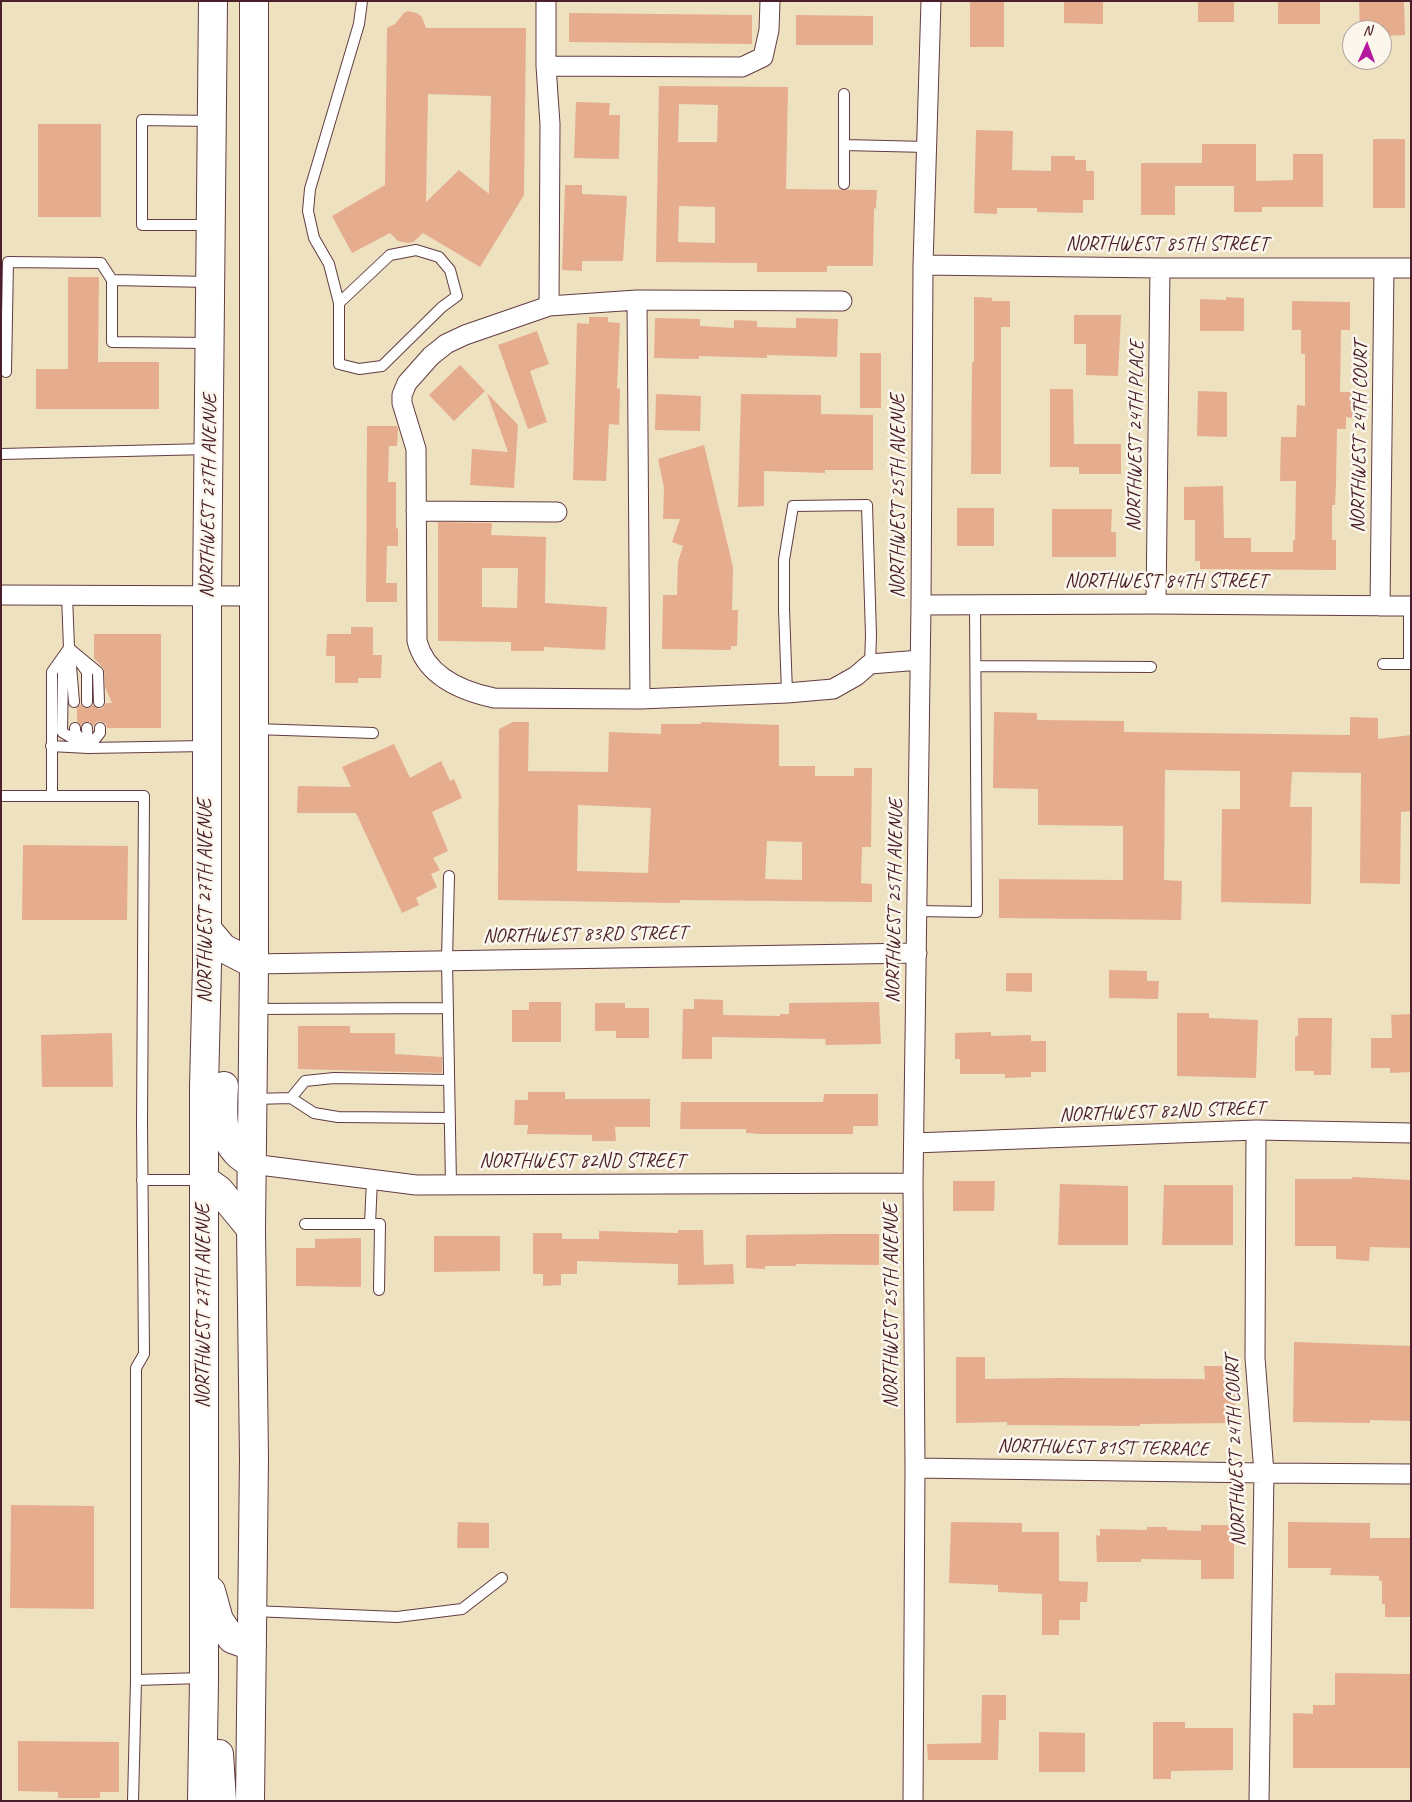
<!DOCTYPE html>
<html>
<head>
<meta charset="utf-8">
<style>
	body { margin:0 }
	#map { position:relative; width:1412px; height:1802px; overflow:hidden; background:#ede1c0; font-family:Caveat,sans-serif }
	canvas { display:block }
	.frame { position:absolute; inset:0; border:2px solid #4a1f2b; pointer-events:none }
	.north { position:absolute; left:1342px; top:20px; width:50px; height:50px; box-sizing:border-box; background:#fbf7ec; border:1px solid #b4a19f; border-radius:50%; rotate:2deg; font-size:14px; font-weight:700; line-height:20px; text-align:center; color:#4a1f2b }
	.north::after { content:''; display:block; margin:auto; width:18px; height:22px; background:#b5179e; clip-path:polygon(50% 0,100% 100%,50% 72%,0 100%) }
</style>
</head>
<body>
<div id="map">
<canvas width="1412" height="1802"></canvas>
<div class="frame"></div>
<div class="north">N</div>
</div>
<script>
const g = document.querySelector('canvas').getContext('2d');
g.lineJoin = 'round';
function paint(path, color) { g.fillStyle = color; g.fill(path, 'evenodd'); }
function trace(path, color, width, dash) { g.strokeStyle = color; g.lineWidth = width; g.lineCap = dash ? 'butt' : 'round'; g.setLineDash(dash || []); g.stroke(path); }
function label(font, color, halo, rows, align = 'center') {
  g.font = font + ' Caveat,sans-serif'; g.lineWidth = 5; g.setLineDash([]); g.textBaseline = 'middle'; g.strokeStyle = halo; g.fillStyle = color; for (const [text, x, y, turn = 0] of rows) {
    g.save(); g.translate(x, y); g.rotate((+turn || 0) * Math.PI / 180); g.textAlign = isNaN(turn) ? turn : align; if (halo) g.strokeText(text, 0, 0); g.fillText(text, 0, 0); g.restore();
  }
}
paint(new Path2D(`
	M 970,1 L 1004,1 L 1004,47 L 970,47 Z
	M 1064,1 L 1103,1 L 1103,24 L 1064,23 Z
	M 1198,1 L 1234,1 L 1234,22 L 1198,22 Z
	M 1278,1 L 1320,1 L 1320,24 L 1278,24 Z
	M 1359,1 L 1404,1 L 1405,35 L 1382,36 L 1382,30 L 1360,30 Z
	M 408,11 L 417,13 L 422,17 L 426,28 L 526,28 L 524,195 L 480,267 L 423,233 L 413,242 L 408,243 L 398,241 L 390,233 L 352,253 L 332,216 L 385,185 L 387,28 L 395,24 L 404,13 ZM 428,94 L 491,96 L 489,194 L 459,170 L 426,202 Z
	M 569,13 L 752,15 L 752,44 L 569,42 Z
	M 796,15 L 873,16 L 873,45 L 796,45 Z
	M 659,86 L 788,87 L 786,189 L 877,190 L 876,209 L 874,208 L 873,266 L 827,266 L 827,272 L 757,272 L 757,263 L 656,262 ZM 679,104 L 718,105 L 717,142 L 678,142 ZM 679,206 L 715,207 L 715,243 L 678,242 Z
	M 576,102 L 610,103 L 609,115 L 620,115 L 619,159 L 574,158 Z
	M 38,124 L 101,124 L 101,217 L 38,217 Z
	M 976,130 L 1013,131 L 1012,170 L 1051,171 L 1051,156 L 1075,156 L 1075,160 L 1086,160 L 1086,171 L 1094,171 L 1094,200 L 1083,200 L 1083,213 L 1037,212 L 1037,208 L 997,208 L 997,214 L 974,213 Z
	M 1373,139 L 1405,139 L 1405,208 L 1373,208 Z
	M 1202,144 L 1256,144 L 1256,181 L 1293,180 L 1293,154 L 1323,154 L 1323,207 L 1262,207 L 1262,212 L 1234,212 L 1234,186 L 1175,186 L 1175,215 L 1141,215 L 1141,163 L 1202,163 Z
	M 565,185 L 582,185 L 582,194 L 627,196 L 623,261 L 582,261 L 582,271 L 562,270 Z
	M 68,277 L 99,277 L 98,362 L 159,362 L 159,409 L 36,409 L 36,369 L 68,369 Z
	M 974,297 L 992,298 L 992,301 L 1010,301 L 1010,327 L 1001,327 L 1001,474 L 971,474 L 972,362 L 974,362 Z
	M 1226,297 L 1244,298 L 1244,331 L 1200,331 L 1200,299 L 1226,300 Z
	M 1292,301 L 1350,302 L 1350,330 L 1341,330 L 1340,392 L 1353,392 L 1353,418 L 1346,417 L 1346,429 L 1337,429 L 1336,482 L 1335,505 L 1332,505 L 1332,540 L 1336,540 L 1336,570 L 1200,569 L 1200,561 L 1195,561 L 1195,520 L 1184,520 L 1184,487 L 1223,486 L 1224,538 L 1251,538 L 1251,552 L 1293,552 L 1293,540 L 1295,540 L 1296,481 L 1280,481 L 1281,437 L 1296,437 L 1297,405 L 1305,406 L 1305,354 L 1301,354 L 1301,330 L 1292,330 Z
	M 1074,315 L 1121,315 L 1118,376 L 1086,375 L 1086,344 L 1074,344 Z
	M 589,317 L 608,317 L 608,322 L 620,323 L 617,388 L 620,389 L 619,425 L 609,424 L 606,481 L 573,480 L 577,323 L 589,324 Z
	M 655,318 L 700,319 L 700,326 L 734,328 L 734,320 L 757,321 L 757,327 L 796,328 L 796,318 L 838,319 L 837,357 L 767,355 L 767,358 L 699,356 L 699,359 L 654,358 Z
	M 537,331 L 549,364 L 530,371 L 547,422 L 528,429 L 498,345 Z
	M 860,353 L 881,353 L 881,408 L 860,408 Z
	M 460,365 L 485,391 L 454,421 L 429,395 Z
	M 1050,389 L 1073,389 L 1074,444 L 1121,444 L 1121,474 L 1079,474 L 1079,467 L 1050,467 Z
	M 1198,391 L 1227,392 L 1227,437 L 1197,436 Z
	M 487,393 L 518,425 L 514,488 L 470,485 L 472,449 L 508,452 Z
	M 656,394 L 701,396 L 700,431 L 655,430 Z
	M 741,394 L 821,395 L 821,414 L 873,415 L 873,470 L 825,470 L 825,473 L 764,471 L 764,506 L 738,507 Z
	M 367,426 L 397,426 L 398,428 L 397,446 L 389,446 L 388,482 L 396,482 L 396,528 L 398,529 L 398,546 L 387,546 L 386,583 L 397,583 L 397,602 L 366,602 Z
	M 704,445 L 733,567 L 732,610 L 738,610 L 737,646 L 731,646 L 731,650 L 662,649 L 663,595 L 677,595 L 678,562 L 683,546 L 672,542 L 680,519 L 663,519 L 664,488 L 658,459 Z
	M 957,508 L 994,508 L 994,546 L 957,546 Z
	M 1052,509 L 1112,509 L 1111,532 L 1116,532 L 1116,557 L 1052,557 Z
	M 438,522 L 492,523 L 491,535 L 546,537 L 545,603 L 607,607 L 605,650 L 544,647 L 544,651 L 511,651 L 511,642 L 438,641 ZM 482,568 L 518,568 L 517,608 L 482,607 Z
	M 351,627 L 373,627 L 373,655 L 382,655 L 381,678 L 358,678 L 358,683 L 335,683 L 335,656 L 326,656 L 327,634 L 351,634 Z
	M 94,634 L 161,634 L 161,728 L 107,728 L 106,724 L 100,721 L 96,722 L 94,726 L 90,722 L 84,722 L 81,725 L 77,722 L 77,708 L 81,704 L 84,708 L 90,708 L 93,705 L 99,709 L 103,708 L 106,703 L 112,703 L 105,687 L 104,669 L 94,658 Z
	M 994,712 L 1037,713 L 1037,720 L 1124,721 L 1124,732 L 1350,735 L 1350,717 L 1378,718 L 1378,739 L 1411,735 L 1411,811 L 1401,812 L 1400,884 L 1360,883 L 1361,773 L 1292,772 L 1290,807 L 1312,807 L 1311,904 L 1221,902 L 1222,809 L 1240,809 L 1240,771 L 1165,770 L 1164,880 L 1182,881 L 1181,920 L 999,918 L 999,879 L 1123,880 L 1123,826 L 1038,825 L 1038,789 L 993,788 Z
	M 513,722 L 529,722 L 528,771 L 608,772 L 609,732 L 661,734 L 661,724 L 701,724 L 701,722 L 779,725 L 779,766 L 815,766 L 815,776 L 854,776 L 854,768 L 872,768 L 871,847 L 862,847 L 861,883 L 872,884 L 872,902 L 680,900 L 680,903 L 498,900 L 499,729 ZM 578,805 L 651,808 L 648,873 L 577,871 ZM 767,841 L 802,842 L 802,880 L 765,879 Z
	M 394,744 L 410,778 L 441,761 L 450,781 L 454,779 L 462,798 L 432,812 L 448,851 L 433,858 L 440,870 L 431,874 L 437,887 L 416,898 L 419,905 L 402,913 L 356,813 L 297,813 L 298,786 L 351,787 L 342,767 Z
	M 23,845 L 128,846 L 127,920 L 22,920 Z
	M 1109,970 L 1147,971 L 1147,981 L 1159,981 L 1158,999 L 1109,998 Z
	M 1006,973 L 1032,973 L 1032,992 L 1006,991 Z
	M 694,999 L 723,1000 L 723,1015 L 780,1016 L 780,1014 L 789,1014 L 789,1003 L 879,1002 L 881,1044 L 826,1045 L 825,1039 L 712,1037 L 712,1059 L 682,1059 L 683,1009 L 694,1009 Z
	M 529,1002 L 561,1002 L 561,1042 L 512,1042 L 512,1010 L 529,1010 Z
	M 595,1003 L 625,1003 L 625,1008 L 649,1008 L 649,1038 L 616,1038 L 616,1031 L 595,1031 Z
	M 1177,1013 L 1209,1013 L 1209,1018 L 1258,1020 L 1256,1078 L 1177,1076 Z
	M 1411,1014 L 1411,1072 L 1390,1073 L 1390,1068 L 1371,1068 L 1371,1038 L 1392,1038 L 1391,1015 Z
	M 1298,1018 L 1332,1018 L 1331,1075 L 1314,1075 L 1314,1071 L 1295,1071 L 1295,1037 L 1298,1036 Z
	M 298,1026 L 350,1026 L 350,1033 L 395,1033 L 395,1054 L 442,1057 L 442,1073 L 298,1069 Z
	M 991,1032 L 991,1036 L 1031,1035 L 1031,1041 L 1046,1041 L 1046,1072 L 1031,1072 L 1031,1077 L 1005,1078 L 1005,1074 L 960,1074 L 960,1059 L 955,1059 L 955,1033 Z
	M 112,1033 L 113,1087 L 42,1087 L 41,1035 Z
	M 528,1092 L 565,1092 L 565,1099 L 650,1099 L 650,1127 L 615,1127 L 616,1141 L 592,1141 L 592,1135 L 527,1134 L 528,1125 L 514,1125 L 515,1100 L 528,1100 Z
	M 824,1094 L 878,1094 L 878,1126 L 853,1126 L 853,1134 L 760,1134 L 746,1133 L 746,1129 L 680,1129 L 681,1102 L 823,1102 Z
	M 1352,1177 L 1411,1180 L 1411,1248 L 1370,1247 L 1369,1261 L 1336,1259 L 1336,1246 L 1295,1246 L 1295,1179 L 1352,1179 Z
	M 953,1181 L 995,1181 L 994,1211 L 953,1211 Z
	M 1060,1184 L 1128,1186 L 1128,1245 L 1058,1245 Z
	M 1164,1185 L 1233,1185 L 1233,1245 L 1162,1245 Z
	M 678,1230 L 703,1230 L 704,1265 L 733,1264 L 734,1284 L 678,1285 L 678,1264 L 577,1261 L 577,1274 L 561,1274 L 561,1285 L 543,1286 L 543,1274 L 533,1274 L 533,1233 L 562,1233 L 562,1239 L 599,1239 L 599,1231 L 678,1233 Z
	M 833,1234 L 879,1234 L 879,1265 L 796,1264 L 796,1266 L 765,1266 L 765,1269 L 746,1268 L 746,1235 Z
	M 434,1236 L 500,1236 L 500,1271 L 434,1272 Z
	M 361,1238 L 361,1287 L 296,1286 L 296,1248 L 315,1248 L 315,1239 Z
	M 1294,1342 L 1411,1346 L 1411,1421 L 1370,1420 L 1370,1423 L 1293,1422 Z
	M 956,1357 L 985,1357 L 985,1379 L 1059,1378 L 1205,1379 L 1204,1366 L 1235,1366 L 1236,1423 L 1140,1424 L 1140,1426 L 1007,1425 L 1007,1422 L 956,1423 Z
	M 11,1505 L 94,1506 L 94,1609 L 10,1608 Z
	M 458,1522 L 489,1523 L 489,1548 L 457,1548 Z
	M 951,1522 L 1022,1523 L 1022,1532 L 1059,1532 L 1059,1581 L 1088,1582 L 1087,1602 L 1080,1602 L 1080,1620 L 1059,1620 L 1059,1635 L 1042,1635 L 1042,1594 L 998,1592 L 998,1585 L 949,1583 Z
	M 1288,1522 L 1370,1523 L 1370,1538 L 1411,1538 L 1411,1617 L 1385,1617 L 1385,1604 L 1382,1604 L 1382,1581 L 1379,1581 L 1379,1576 L 1330,1575 L 1331,1568 L 1288,1568 Z
	M 1201,1525 L 1234,1525 L 1234,1579 L 1201,1579 L 1201,1560 L 1141,1559 L 1141,1562 L 1097,1562 L 1096,1535 L 1100,1536 L 1100,1529 L 1147,1530 L 1147,1527 L 1167,1527 L 1167,1530 L 1201,1531 Z
	M 1335,1673 L 1411,1674 L 1411,1768 L 1293,1768 L 1293,1713 L 1313,1714 L 1313,1705 L 1335,1705 Z
	M 982,1695 L 1006,1695 L 1006,1720 L 999,1720 L 998,1760 L 928,1760 L 927,1744 L 981,1743 Z
	M 1153,1722 L 1185,1722 L 1185,1728 L 1233,1728 L 1233,1770 L 1171,1771 L 1171,1779 L 1153,1779 Z
	M 1039,1732 L 1085,1733 L 1085,1772 L 1039,1772 Z
	M 18,1741 L 119,1742 L 119,1792 L 100,1792 L 100,1798 L 58,1798 L 58,1792 L 18,1791 Z`), '#e6ac8e');
const lane = new Path2D(`
	M 844,94 L 844,184
	M 844,145 L 927,147
	M 209,225 L 142,225 L 142,120 L 211,121
	M 339,303 L 390,255 L 416,250 L 439,257 L 450,270 L 457,296 L 442,307 L 382,366 L 359,369 L 339,364 L 339,303 L 329,264 L 314,238 L 308,211 L 310,189 L 359,24 L 362,1
	M 209,343 L 112,342 L 112,280 L 210,282
	M 6,372 L 8,262 L 101,263 L 112,280
	M 1,454 L 208,449
	M 69,648 L 98,672 L 99,702
	M 68,654 L 63,673 L 62,732 L 87,747
	M 70,654 L 74,702
	M 79,661 L 87,672 L 87,702
	M 1383,664 L 1411,664
	M 1409,664 L 1409,606
	M 976,666 L 1151,667
	M 787,693 L 784,609 L 784,560 L 793,506 L 867,505 L 871,635 L 870,664
	M 75,728 L 75,732 L 83,742
	M 87,728 L 88,748
	M 255,729 L 373,733
	M 51,746 L 88,748 L 206,746
	M 88,748 L 100,733 L 100,728
	M 1,796 L 144,796 L 142,1124 L 144,1354 L 136,1368 L 136,1680 L 133,1801
	M 52,796 L 52,672 L 69,648 L 67,595
	M 449,876 L 447,960 L 451,1185
	M 917,911 L 977,912 L 975,605
	M 254,1009 L 448,1008
	M 291,1098 L 305,1081 L 334,1078 L 449,1080
	M 253,1099 L 291,1098 L 314,1113 L 338,1117 L 450,1118
	M 142,1180 L 204,1180
	M 372,1180 L 370,1224 L 380,1224 L 379,1290
	M 305,1224 L 370,1224
	M 253,1611 L 397,1617 L 462,1609 L 502,1578
	M 136,1680 L 202,1678`);
const street = new Path2D(`
	M 546,1 L 546,66 L 742,67 L 763,57 L 769,30 L 770,1
	M 546,66 L 550,124 L 549,306
	M 923,265 L 1160,268 L 1411,268
	M 637,300 L 640,699
	M 842,301 L 637,300 L 549,306 L 465,335 L 446,344 L 431,356 L 407,383 L 402,395 L 402,403 L 416,449 L 417,641 C 426,676 461,691 494,698 L 640,699 L 787,693 L 833,689 L 856,676 L 870,664 L 920,660
	M 416,511 L 557,512
	M 1,595 L 253,596
	M 1156,604 L 1160,268
	M 921,605 L 1156,604 L 1411,606
	M 1380,606 L 1384,268
	M 254,964 L 917,953
	M 1256,1130 L 1255,1358 L 1264,1473 L 1259,1801
	M 914,1143 L 1256,1130 L 1411,1133
	M 252,1164 L 416,1185 L 913,1183
	M 915,1468 L 1264,1473 L 1411,1474
	M 913,1801 L 915,1468 L 913,1183 L 921,605 L 923,265 L 931,1`);
const primary = new Path2D(`
	M 207,929 L 223,948 L 254,964
	M 224,1086 C 223,1108 220,1135 236,1152 C 240,1157 246,1160 252,1164
	M 205,1180 L 219,1190 L 251,1229
	M 211,1591 L 219,1620 L 232,1639 L 252,1646
	M 219,1754 L 222,1801
	M 202,1801 L 204,1681 L 204,1087 L 207,965 L 207,596 L 213,1
	M 250,1801 L 254,1458 L 251,1229 L 254,964 L 254,1`);
trace(lane, '#623c41', 12);
trace(street, '#623c41', 21);
trace(primary, '#623c41', 30);
trace(lane, '#fff', 10);
trace(street, '#fff', 19);
trace(primary, '#fff', 28);
label('20px', '#4a1f2b', '#fbf7ec', [
	["NORTHWEST 85TH STREET",1167,245],
	["NORTHWEST 24TH PLACE",1136,436,-89],
	["NORTHWEST 24TH COURT",1360,437,-89],
	["NORTHWEST 27TH AVENUE",209,496,-89],
	["NORTHWEST 25TH AVENUE",899,496,-90],
	["NORTHWEST 84TH STREET",1166,582],
	["NORTHWEST 27TH AVENUE",206,901,-90],
	["NORTHWEST 25TH AVENUE",895,901,-89],
	["NORTHWEST 83RD STREET",585,935,-1],
	["NORTHWEST 82ND STREET",1162,1112,-2],
	["NORTHWEST 82ND STREET",582,1162],
	["NORTHWEST 27TH AVENUE",204,1306,-90],
	["NORTHWEST 25TH AVENUE",892,1306,-90],
	["NORTHWEST 81ST TERRACE",1103,1448,1],
	["NORTHWEST 24TH COURT",1236,1451,-92]
]);
</script>
</body>
</html>
